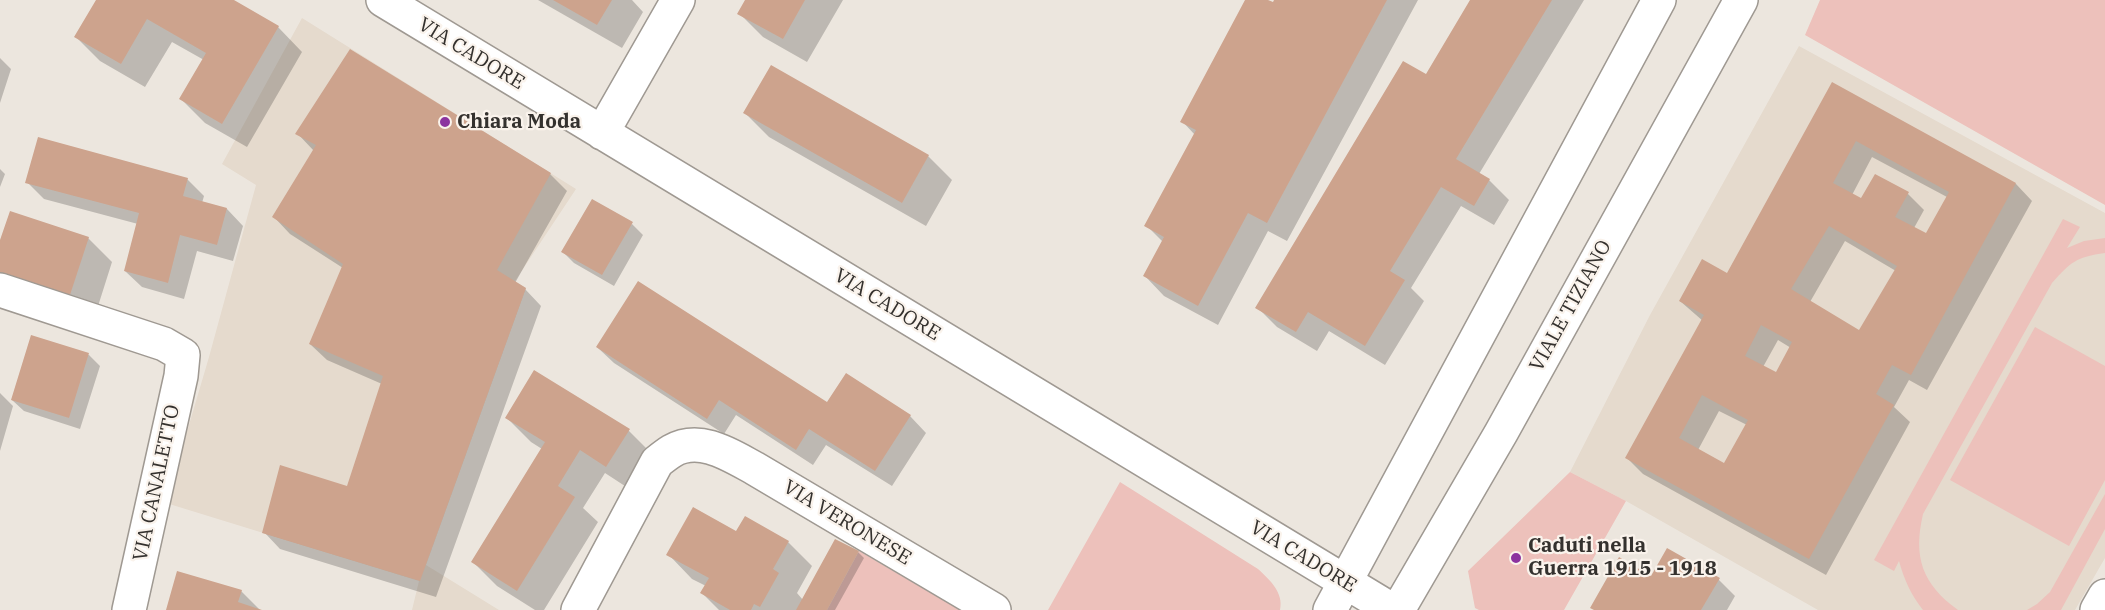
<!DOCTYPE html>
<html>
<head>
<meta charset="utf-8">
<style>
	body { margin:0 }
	canvas { display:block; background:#ece6de }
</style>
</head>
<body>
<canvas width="2105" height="610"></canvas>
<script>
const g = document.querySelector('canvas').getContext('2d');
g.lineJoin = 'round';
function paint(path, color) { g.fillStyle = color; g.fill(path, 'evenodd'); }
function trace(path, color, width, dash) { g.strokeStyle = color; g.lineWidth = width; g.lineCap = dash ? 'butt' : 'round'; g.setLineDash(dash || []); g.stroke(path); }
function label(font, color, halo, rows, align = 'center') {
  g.font = font + ' "IBM Plex Serif",serif'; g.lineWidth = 4.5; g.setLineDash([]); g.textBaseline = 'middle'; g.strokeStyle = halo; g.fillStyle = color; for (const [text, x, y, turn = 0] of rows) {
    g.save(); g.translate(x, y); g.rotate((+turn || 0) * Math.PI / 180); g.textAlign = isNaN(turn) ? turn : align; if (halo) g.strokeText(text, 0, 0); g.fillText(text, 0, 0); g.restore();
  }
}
paint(new Path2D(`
	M 302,18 L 576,189 L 515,281 L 526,288 L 426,565 L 499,610 L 412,610 L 419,581 L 166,503 L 209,357 L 256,185 L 222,164 Z
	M 1799,46 L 2105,213 L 2105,558 L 2075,610 L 1818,610 L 1626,501 L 1570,472 L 1650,315 Z`), '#e5dacd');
paint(new Path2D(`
	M 1820,0 L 2105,0 L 2105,205 L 1805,35 Z
	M 2063,219 L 2080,227 L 2067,248 L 2084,241 L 2105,238 L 2105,253 C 2076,257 2071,262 2052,283 L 1923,514 C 1913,557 1922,584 1958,610 L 1923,610 C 1911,595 1904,579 1899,561 L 1894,571 L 1874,560 Z
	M 2035,327 L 2105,366 L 2105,480 L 2069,546 L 1950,480 Z
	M 1570,472 L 1626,501 L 1564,610 L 1479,610 L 1475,608 L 1468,571 Z
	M 1120,482 L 1258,569 C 1270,580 1284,593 1280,610 L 1048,610 Z
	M 2105,494 L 2105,529 L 2061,610 L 2027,610 L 2037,604 L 2050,592 Z
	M 859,551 L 960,610 L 827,610 Z`), '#edc1bb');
paint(new Path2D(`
	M 98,0 L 231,0 L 278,27 L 302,52 L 247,147 L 205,123 L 181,99 L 204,60 L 172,42 L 145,87 L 100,61 L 76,37 Z
	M 538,0 L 632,0 L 643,12 L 622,48 Z
	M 746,0 L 843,0 L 807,62 L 763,37 L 739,13 Z
	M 1247,0 L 1265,0 L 1274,4 L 1276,0 L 1418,0 L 1287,241 L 1268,231 L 1218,325 L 1164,296 L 1145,276 L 1163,242 L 1146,225 L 1195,135 L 1182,121 Z
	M 1472,0 L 1584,0 L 1479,174 L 1489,180 L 1509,200 L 1494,225 L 1461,206 L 1411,288 L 1424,301 L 1385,365 L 1329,331 L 1317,351 L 1277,327 L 1257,307 L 1426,76 Z
	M 351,51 L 550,174 L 567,191 L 515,283 L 525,289 L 541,306 L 436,597 L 280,549 L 264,532 L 348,488 L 382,384 L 327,360 L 310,344 L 343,268 L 290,234 L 274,217 L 314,151 L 297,133 Z
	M 0,58 L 11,69 L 0,103 Z
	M 1833,84 L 2016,184 L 2032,201 L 1927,390 L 1909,380 L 1894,407 L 1910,422 L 1826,575 L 1643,474 L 1627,458 L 1703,321 L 1680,301 L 1728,275 ZM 1872,157 L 1947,197 L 1927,235 L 1914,228 L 1924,210 L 1908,194 L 1862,200 L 1852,195 ZM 1845,241 L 1896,271 L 1860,332 L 1810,302 ZM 1778,340 L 1791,348 L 1777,374 L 1763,367 ZM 1719,411 L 1747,425 L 1725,465 L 1698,450 Z
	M 745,113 L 928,156 L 952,180 L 926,226 L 769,137 Z
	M 0,169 L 5,174 L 0,187 Z
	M 187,179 L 204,196 L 202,203 L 227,209 L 243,226 L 233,261 L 197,251 L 184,299 L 142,287 L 125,271 L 138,224 L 44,199 L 27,182 Z
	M 632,224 L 643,235 L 614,286 L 574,263 L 563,252 Z
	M 88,238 L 112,262 L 93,322 L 0,245 Z
	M 32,337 L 89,355 L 100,366 L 80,429 L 24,411 L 12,400 Z
	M 597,347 L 827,405 L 910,416 L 926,433 L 892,486 L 826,445 L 813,465 L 736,415 L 724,434 L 614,363 Z
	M 535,372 L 629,431 L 653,455 L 631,490 L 605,473 L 583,508 L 598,522 L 544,610 L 535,610 L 497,586 L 473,562 L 542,449 L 531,442 L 507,418 Z
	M 0,393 L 13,406 L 0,451 Z
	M 737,533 L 788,542 L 812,566 L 797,593 L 803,600 L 858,552 L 864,558 L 835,610 L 719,610 L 702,593 L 706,586 L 692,579 L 668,554 Z
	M 1651,578 L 1719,580 L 1735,596 L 1727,610 L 1595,610 Z
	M 241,591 L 260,610 L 167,610 Z`), '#0003');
paint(new Path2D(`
	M 96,0 L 234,0 L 279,26 L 222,124 L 179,99 L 206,53 L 147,19 L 121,64 L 74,37 Z
	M 553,0 L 612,0 L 597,25 Z
	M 745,0 L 805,0 L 783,39 L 737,14 Z
	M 1245,0 L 1268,0 L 1273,2 L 1274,0 L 1387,0 L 1267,223 L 1248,213 L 1198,306 L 1143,276 L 1164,237 L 1144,226 L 1196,130 L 1180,122 Z
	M 1470,0 L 1552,0 L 1456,159 L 1490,179 L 1474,206 L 1441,187 L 1390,271 L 1405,280 L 1365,346 L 1308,312 L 1296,332 L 1255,308 L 1403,61 L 1426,74 Z
	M 350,49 L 551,173 L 497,270 L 526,288 L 420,581 L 262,533 L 280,465 L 347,486 L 383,376 L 309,344 L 343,264 L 272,217 L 316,145 L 295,134 Z
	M 771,65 L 929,155 L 902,203 L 743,113 Z
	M 1832,82 L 2016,183 L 1911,375 L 1892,365 L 1876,394 L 1894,405 L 1809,559 L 1625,458 L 1704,315 L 1679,301 L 1702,259 L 1727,273 ZM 1856,141 L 1949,192 L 1926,233 L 1895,217 L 1909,192 L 1875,174 L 1861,198 L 1833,183 ZM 1829,226 L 1897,266 L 1859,330 L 1791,289 ZM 1761,325 L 1792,342 L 1776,372 L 1745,356 ZM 1702,395 L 1748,420 L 1724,463 L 1679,438 Z
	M 38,137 L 188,178 L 183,196 L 227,208 L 217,245 L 180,235 L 168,283 L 124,271 L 139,213 L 25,183 Z
	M 592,199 L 633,222 L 602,275 L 561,252 Z
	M 10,211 L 89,237 L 69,298 L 0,276 L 0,240 Z
	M 638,281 L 827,402 L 846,373 L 911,415 L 875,471 L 809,429 L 796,450 L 719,400 L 707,419 L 596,347 Z
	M 31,335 L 89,353 L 69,418 L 11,400 Z
	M 534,370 L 630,429 L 606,467 L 580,450 L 558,486 L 575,497 L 517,591 L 471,562 L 545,442 L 505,418 Z
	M 693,507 L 736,531 L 745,516 L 789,541 L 773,569 L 779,573 L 760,607 L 754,604 L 751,610 L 730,610 L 700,593 L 709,578 L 666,555 Z
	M 835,539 L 859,551 L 827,610 L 796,610 Z
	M 1667,548 L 1720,578 L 1701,610 L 1594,610 L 1590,608 L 1619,557 L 1651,576 Z
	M 177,571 L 242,590 L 238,602 L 262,610 L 166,610 Z`), '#cda38d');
const minor = new Path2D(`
	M 383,0 L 1392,610
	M 602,133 L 678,0
	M 0,290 L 164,344 L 183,355 L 181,376 L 129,610
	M 578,610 L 657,462 C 662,458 667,454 672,451 C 700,435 730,455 754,468 L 994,610
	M 1330,610 L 1659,0
	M 1398,610 L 1501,433 L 1741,0
	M 2097,610 L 2105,596`);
trace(minor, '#9f9992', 36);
trace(minor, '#fff', 33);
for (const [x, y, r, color] of [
	[445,122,6,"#8c339f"],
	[1516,558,6,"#8c339f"]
]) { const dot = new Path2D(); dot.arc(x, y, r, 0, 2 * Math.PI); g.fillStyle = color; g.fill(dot); trace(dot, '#faf3ec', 2); }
label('20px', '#34312e', '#faf3ec', [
	["VIA CADORE",471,54,31],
	["VIA CADORE",887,305,31],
	["VIALE TIZIANO",1571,306,-61],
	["VIA CANALETTO",157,483,-78],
	["VIA VERONESE",847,523,31],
	["VIA CADORE",1303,557,31]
]);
label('bold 20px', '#34312e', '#faf3ec', [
	["Chiara Moda",457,122],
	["Caduti nella",1528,546],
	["Guerra 1915 - 1918",1528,569]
], 'left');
</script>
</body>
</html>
